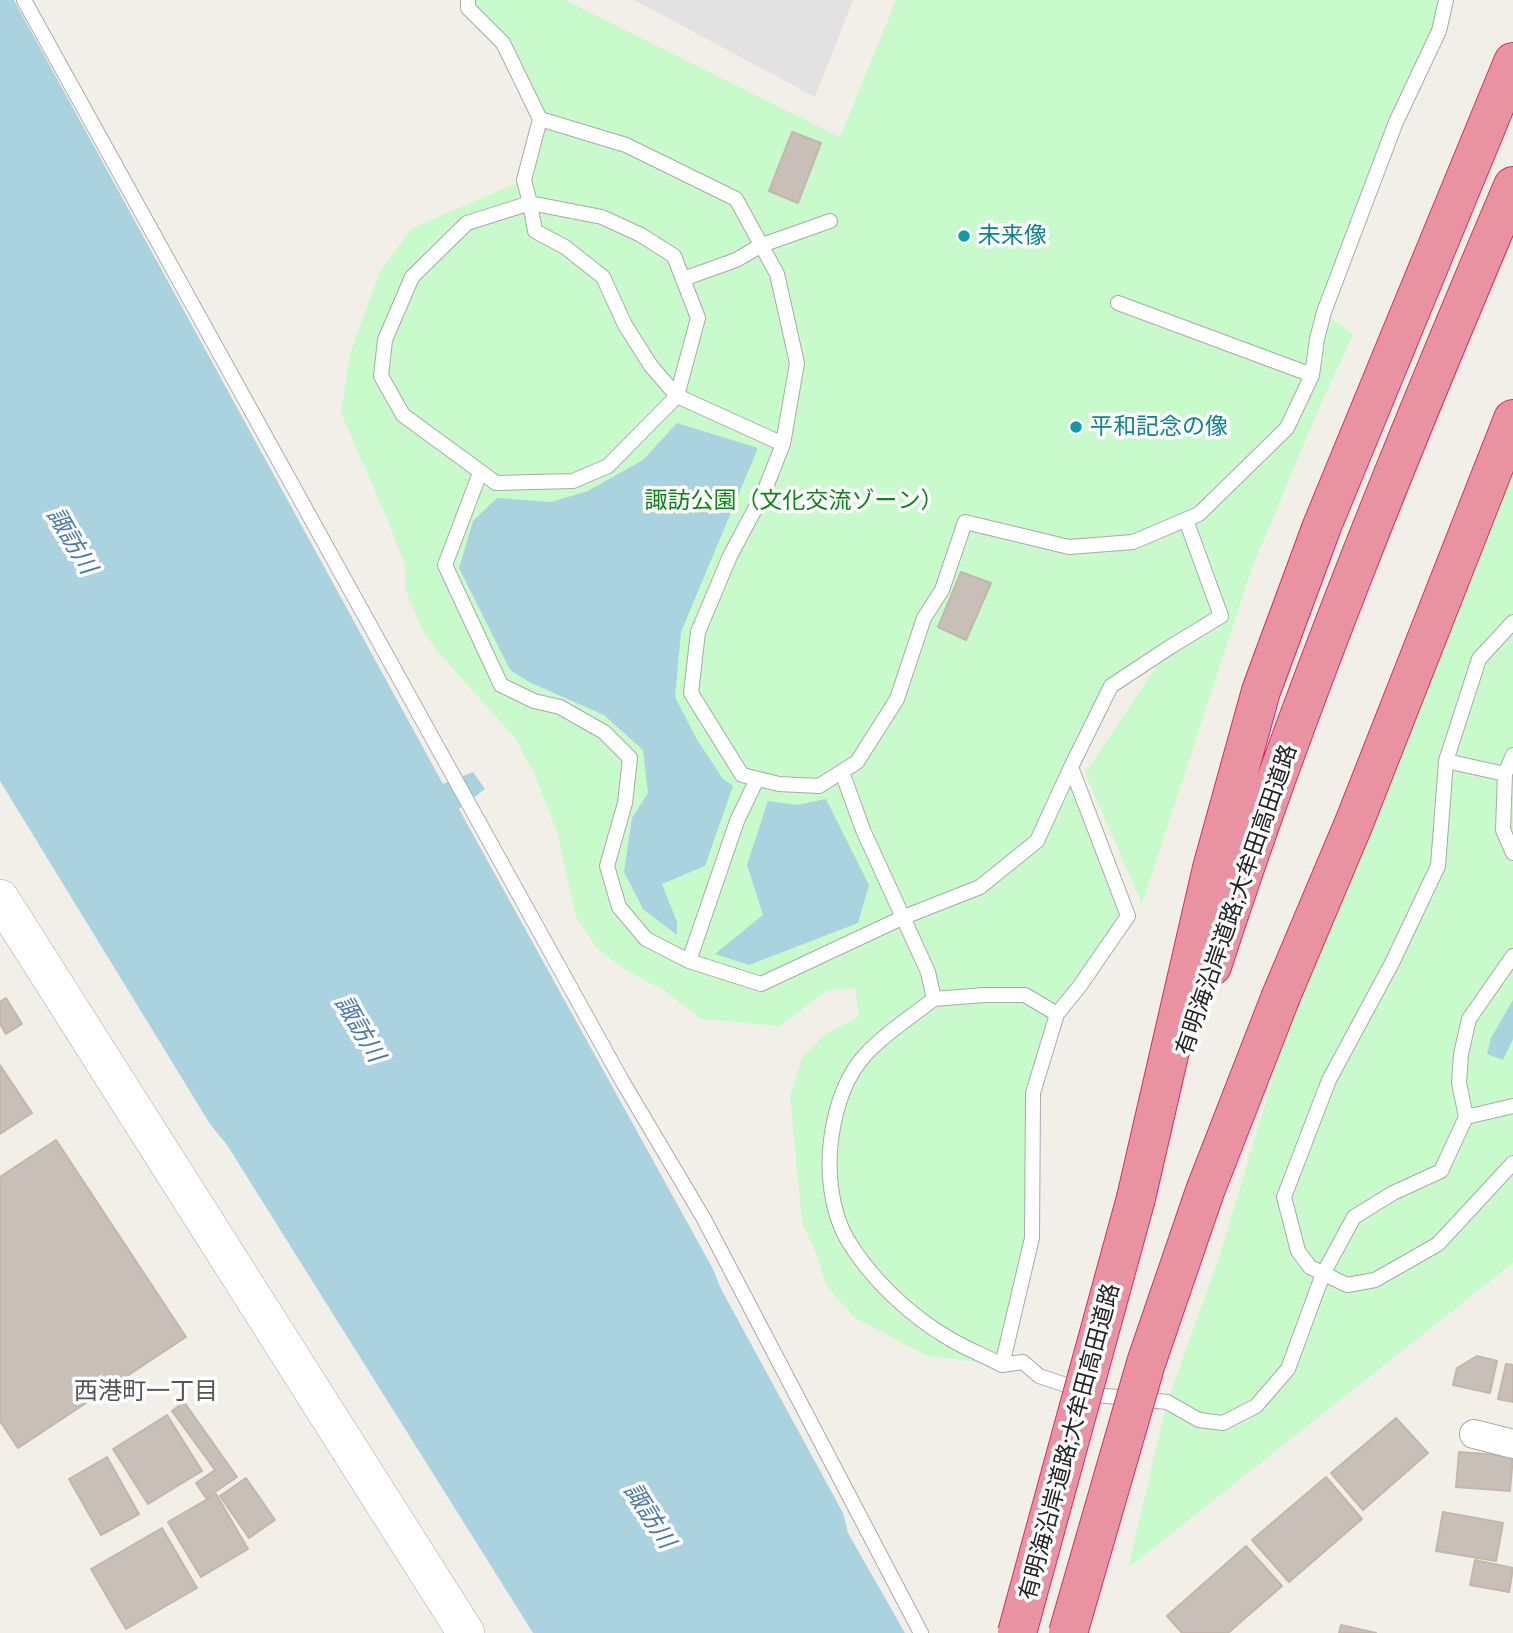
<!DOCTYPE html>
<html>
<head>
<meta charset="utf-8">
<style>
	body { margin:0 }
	canvas { display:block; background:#f2efe9 }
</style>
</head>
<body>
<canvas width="1513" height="1633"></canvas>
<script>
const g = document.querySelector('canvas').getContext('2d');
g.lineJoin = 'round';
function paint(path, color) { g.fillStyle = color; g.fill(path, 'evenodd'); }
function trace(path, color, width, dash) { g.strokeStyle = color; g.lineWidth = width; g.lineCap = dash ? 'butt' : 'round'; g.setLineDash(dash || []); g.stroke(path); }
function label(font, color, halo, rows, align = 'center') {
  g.font = font + ' Montserrat,"Noto Sans JP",sans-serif'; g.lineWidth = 7; g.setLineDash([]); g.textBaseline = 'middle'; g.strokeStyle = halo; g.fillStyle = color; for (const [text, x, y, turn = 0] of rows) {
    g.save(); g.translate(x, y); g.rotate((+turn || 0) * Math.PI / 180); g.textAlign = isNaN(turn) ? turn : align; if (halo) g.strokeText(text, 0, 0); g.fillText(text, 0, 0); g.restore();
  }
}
paint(new Path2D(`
	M 468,0 L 565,0 L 840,137 L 896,0 L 1446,0 L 1324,312 L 1353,335 L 1318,410 L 1252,568 L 1142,904 L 1085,773 L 1168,649 L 1111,686 L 1071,766 L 1128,916 L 1057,1014 L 1033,1093 L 1032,1238 L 1002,1365 L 928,1356 L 855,1318 L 826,1285 L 817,1256 L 802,1222 L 790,1096 L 802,1058 L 824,1035 L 859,1016 L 855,988 L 826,991 L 780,1026 L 701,1019 L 665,991 L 627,971 L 597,948 L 576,917 L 557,832 L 534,773 L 515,738 L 438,652 L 421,628 L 405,588 L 405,566 L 389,523 L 341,413 L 350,353 L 380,271 L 412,228 L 524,180 L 539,119 L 503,43 Z
	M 1513,455 L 1513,1263 L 1128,1568 L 1167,1402 L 1219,1258 L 1285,1037 Z`), '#c8facc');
paint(new Path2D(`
	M 634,0 L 853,0 L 815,97 Z`), '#e2e2e2');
paint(new Path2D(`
	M 0,0 L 14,0 L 443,784 L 473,772 L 485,789 L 459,809 L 713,1269 L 720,1287 L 843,1513 L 848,1533 L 905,1633 L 533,1633 L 227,1145 L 210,1124 L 0,781 Z
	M 677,423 L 758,448 L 681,632 L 675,697 L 696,738 L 723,779 L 733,786 L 705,866 L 662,884 L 677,922 L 677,935 L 643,909 L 624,872 L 632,818 L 648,793 L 643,750 L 604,715 L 531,683 L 510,670 L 459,568 L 473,521 L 497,498 L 551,502 L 588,491 L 643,460 Z
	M 826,799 L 869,885 L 858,923 L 749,965 L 715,954 L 763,915 L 747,865 L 768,801 L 797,805 Z
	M 1513,1000 L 1513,1039 L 1503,1060 L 1487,1054 L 1491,1038 Z`), '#aad3df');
const building = new Path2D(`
	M 792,132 L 821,143 L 798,203 L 769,191 Z
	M 961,572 L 991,583 L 966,640 L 938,627 Z
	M 6,998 L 22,1024 L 6,1034 L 0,1024 L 0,1002 Z
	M 0,1065 L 32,1113 L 0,1134 Z
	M 56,1140 L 186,1337 L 18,1448 L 0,1421 L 0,1177 Z
	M 1477,1356 L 1497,1361 L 1490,1393 L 1453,1385 L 1457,1368 Z
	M 1506,1364 L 1513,1365 L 1513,1402 L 1498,1399 Z
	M 184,1402 L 237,1477 L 206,1498 L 196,1483 L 215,1470 L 172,1411 Z
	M 167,1415 L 202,1471 L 148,1504 L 113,1449 Z
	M 1396,1418 L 1428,1453 L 1363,1510 L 1331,1473 Z
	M 1459,1452 L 1513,1456 L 1510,1491 L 1456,1487 Z
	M 107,1457 L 139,1514 L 101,1535 L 69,1479 Z
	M 1326,1477 L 1362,1519 L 1289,1582 L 1252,1540 Z
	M 246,1478 L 275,1520 L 249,1538 L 220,1496 Z
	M 216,1494 L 248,1549 L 201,1577 L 168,1522 Z
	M 1443,1512 L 1503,1523 L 1496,1561 L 1436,1551 Z
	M 162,1528 L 197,1588 L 126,1629 L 91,1569 Z
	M 1246,1546 L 1282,1586 L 1228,1633 L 1182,1633 L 1167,1616 Z
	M 1475,1560 L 1513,1568 L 1509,1592 L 1470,1585 Z
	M 1341,1625 L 1376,1633 L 1339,1633 Z`);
paint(building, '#c7bfb8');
trace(building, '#c4b6ab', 2);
const service = new Path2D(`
	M 24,0 L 621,1079 L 704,1219 L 921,1633
	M 468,0 L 468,8 L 503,43 L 540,119 L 524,180 L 530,203 L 602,217 L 641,235 L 674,256 L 698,318 L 677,396 L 783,444 L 764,492 L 730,556 L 698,632 L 691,693 L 742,775 L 779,784 L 819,786 L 857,762 L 897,699 L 924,618 L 942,590 L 965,522 L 1069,547 L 1133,542 L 1199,514 L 1287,428 L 1312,375 L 1317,339 L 1324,312 L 1396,122 L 1439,31 L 1446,0
	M 540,119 L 626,145 L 736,199 L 777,274 L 797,363 L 783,444
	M 530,203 L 535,231 L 565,247 L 603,277 L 625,325 L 651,366 L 677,396 L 608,466 L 573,481 L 496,483 L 403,415 L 381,376 L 385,340 L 412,277 L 467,223 Z
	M 683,279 L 736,260 L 762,245 L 830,221
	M 1118,303 L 1312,375
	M 480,473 L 445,565 L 501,685 L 534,701 L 560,707 L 604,732 L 630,758 L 625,803 L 607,866 L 619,907 L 646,939 L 689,961 L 761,984 L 904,917 L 980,887 L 1037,841 L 1071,767
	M 1186,520 L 1221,616 L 1170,647 L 1111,686 L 1071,767 L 1128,916 L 1079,987 L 1057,1014 L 1033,1093 L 1032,1238 L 1002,1365 L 1023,1362 L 1039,1376 L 1096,1395 L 1167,1402 L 1199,1420 L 1223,1423 L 1256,1406 L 1288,1369 L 1323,1274 L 1354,1217 L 1393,1193 L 1441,1171 L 1466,1117 L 1513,1106
	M 1513,622 L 1479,659 L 1446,761 L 1438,866 L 1392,963 L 1329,1080 L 1284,1197 L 1298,1251 L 1310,1267 L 1347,1285 L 1375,1280 L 1438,1244 L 1513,1163
	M 1513,755 L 1505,774 L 1503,830 L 1513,853
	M 1446,761 L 1505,774
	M 842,772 L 863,830 L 928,972 L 934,999 C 912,1016 887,1032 867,1053 C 845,1076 835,1109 831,1140 C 827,1172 831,1211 847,1239 C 870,1278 910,1316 950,1339 C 967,1349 985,1356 1002,1365
	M 689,961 L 737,821 L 757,779
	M 934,999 L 984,995 L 1025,995 L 1057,1014
	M 1466,1117 L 1459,1083 L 1461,1054 L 1469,1019 L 1513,956`);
const minor = new Path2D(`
	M 1474,1434 L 1513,1444`);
const tertiary = new Path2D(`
	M 0,898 L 466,1633`);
const motorway = new Path2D(`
	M 1212,966 C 1298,702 1404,442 1513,186
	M 1281,996 L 1354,823 L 1513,419
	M 1136,1198 L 1212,868 L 1261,691 L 1322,526 L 1513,62`);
trace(service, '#a9a9a9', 16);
trace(minor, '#a9a9a9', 30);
trace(tertiary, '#a9a9a9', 38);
trace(motorway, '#dc2a67', 40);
trace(service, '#fff', 14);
trace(minor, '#fff', 28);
trace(tertiary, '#fff', 37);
trace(motorway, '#e892a2', 38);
const motorwayBridge = new Path2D(`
	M 1017,1633 L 1136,1198
	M 1068,1633 L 1146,1363 L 1205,1191 L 1281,996`);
trace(motorwayBridge, '#dc2a67', 40, []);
trace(motorwayBridge, '#e892a2', 38);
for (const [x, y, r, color] of [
	[964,236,7,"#0f9aa8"],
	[1076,427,7,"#0f9aa8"]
]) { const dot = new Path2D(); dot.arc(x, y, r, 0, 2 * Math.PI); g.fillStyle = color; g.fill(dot); trace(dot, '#fff', 2.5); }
label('23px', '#0d838f', '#fff', [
	["未来像",978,236],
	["平和記念の像",1090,427]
], 'left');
label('23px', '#0c8416', '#fff', [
	["諏訪公園（文化交流ゾーン）",794,501]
]);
label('23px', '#222', '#fff', [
	["有明海沿岸道路;大牟田高田道路",1237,900,-71],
	["有明海沿岸道路;大牟田高田道路",1070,1442,-75]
]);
label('italic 24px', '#4a7aab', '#fff', [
	["諏訪川",71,541,59],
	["諏訪川",359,1029,59],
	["諏訪川",649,1516,57]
]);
label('24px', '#555', '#fff', [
	["西港町一丁目",146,1392]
]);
</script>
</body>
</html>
